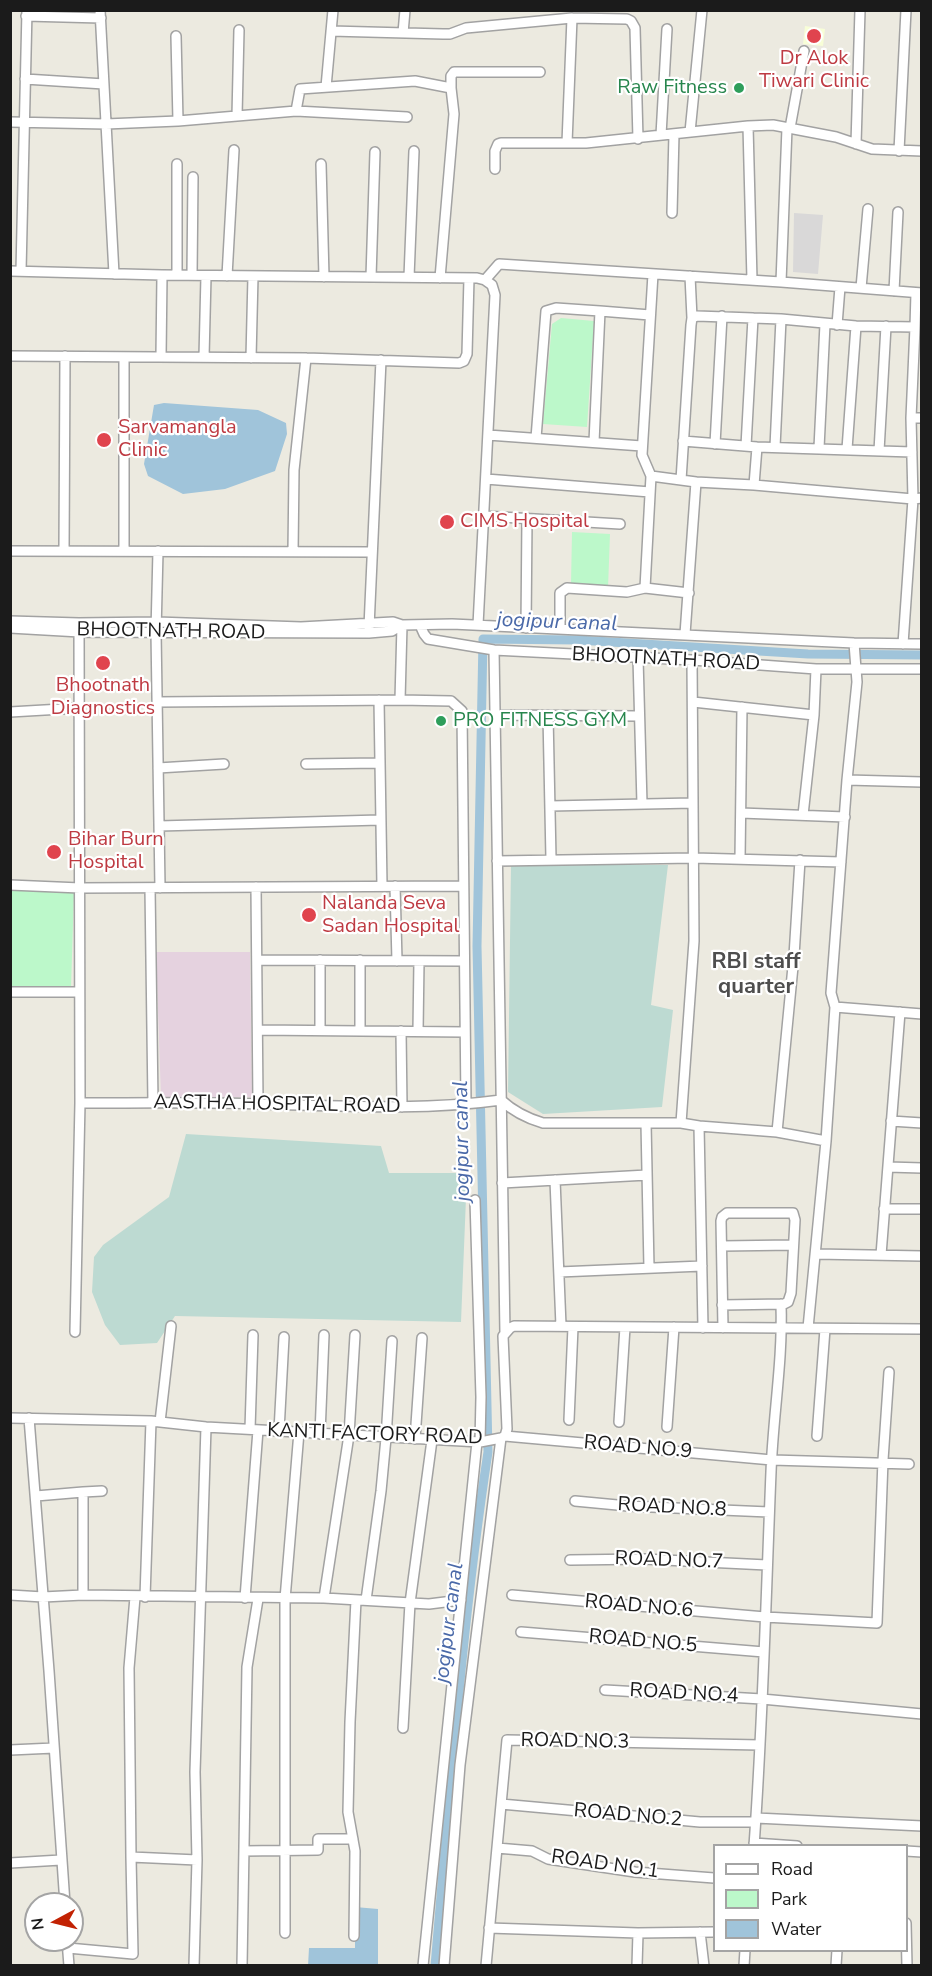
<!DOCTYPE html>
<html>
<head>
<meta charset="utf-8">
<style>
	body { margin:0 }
	#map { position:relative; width:932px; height:1976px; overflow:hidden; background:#eceae0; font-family:"Nunito Sans",sans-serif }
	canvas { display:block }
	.frame { position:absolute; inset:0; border:12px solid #1b1b1b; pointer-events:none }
	.legend { position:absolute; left:713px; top:1844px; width:195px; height:108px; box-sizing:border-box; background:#fff; border:2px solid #a4a4a4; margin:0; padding:8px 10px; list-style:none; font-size:18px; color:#1b1b1b }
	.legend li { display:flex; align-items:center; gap:12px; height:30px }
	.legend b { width:30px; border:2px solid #a4a4a4 }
	.north { position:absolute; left:24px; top:1892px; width:60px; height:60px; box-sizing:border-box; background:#fff; border:2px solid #a4a4a4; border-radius:50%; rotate:263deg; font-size:16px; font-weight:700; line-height:24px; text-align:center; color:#1b1b1b }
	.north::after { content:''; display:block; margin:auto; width:21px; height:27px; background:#c22203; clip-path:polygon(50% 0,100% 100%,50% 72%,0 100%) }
</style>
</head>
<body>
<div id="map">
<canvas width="932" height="1976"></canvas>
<div class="frame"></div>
<ul class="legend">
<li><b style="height:8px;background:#fff"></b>Road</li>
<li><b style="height:16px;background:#bcf8ca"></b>Park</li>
<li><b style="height:16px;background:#a0c4da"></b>Water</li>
</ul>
<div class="north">N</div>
</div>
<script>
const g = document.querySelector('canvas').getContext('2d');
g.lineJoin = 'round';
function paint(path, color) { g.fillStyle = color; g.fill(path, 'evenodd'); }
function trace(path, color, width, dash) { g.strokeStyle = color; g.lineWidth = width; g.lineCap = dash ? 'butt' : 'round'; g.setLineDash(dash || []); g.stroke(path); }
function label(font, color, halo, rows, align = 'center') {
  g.font = font + ' "Nunito Sans",sans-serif'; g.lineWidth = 4.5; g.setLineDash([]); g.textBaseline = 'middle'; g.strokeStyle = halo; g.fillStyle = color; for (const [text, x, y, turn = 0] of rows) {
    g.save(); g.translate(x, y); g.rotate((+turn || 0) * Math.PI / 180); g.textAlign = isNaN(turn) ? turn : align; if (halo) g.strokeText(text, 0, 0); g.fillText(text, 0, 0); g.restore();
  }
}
paint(new Path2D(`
	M 794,213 L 823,215 L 818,274 L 793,272 Z`), '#d9d8d8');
paint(new Path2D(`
	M 156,952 L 250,952 L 252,1097 L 161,1098 Z`), '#e5d2df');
paint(new Path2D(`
	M 805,26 L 825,29 L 823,46 L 803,44 Z`), '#f8fed7');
paint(new Path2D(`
	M 511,865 L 668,865 L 651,1005 L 673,1010 L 662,1107 L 543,1114 L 508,1092 Z
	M 186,1134 L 381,1146 L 389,1173 L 467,1173 L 461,1322 L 175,1316 L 157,1343 L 120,1345 L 105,1325 L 92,1292 L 94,1257 L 103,1245 L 169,1197 Z`), '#bddad2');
paint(new Path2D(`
	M 561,318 L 594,321 L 587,427 L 543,424 L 552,324 Z
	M 572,532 L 610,534 L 608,588 L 571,584 Z
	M 11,890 L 74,891 L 71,988 L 11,988 Z`), '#bcf8ca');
paint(new Path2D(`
	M 164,403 L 258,410 L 286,423 L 287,434 L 275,471 L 225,489 L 183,494 L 148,476 L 144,464 L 154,405 Z
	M 355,1907 L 378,1909 L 378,1965 L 308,1966 L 309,1948 L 355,1948 Z`), '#a0c4da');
trace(new Path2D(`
	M 435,1966 C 450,1794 462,1622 488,1452 L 477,946 L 483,639 L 578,640 L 808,654 L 922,655`), '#a0c4da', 9);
const minor = new Path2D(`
	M 100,10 L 114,274
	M 26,16 L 101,18
	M 331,31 L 443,34 L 450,34 L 466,28 L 572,18 L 627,19 L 631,21 L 635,28 L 638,139
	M 403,33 L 405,10
	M 176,36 L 178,121
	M 25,79 L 104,84
	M 326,87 L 333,10
	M 451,88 L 451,76 L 454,72 L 540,72
	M 296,111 L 407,117
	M 237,116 L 239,30
	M 10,122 L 106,124 L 178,121 L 296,111 L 300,89 L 415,81 L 451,88 L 454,114 L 440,278
	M 790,128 L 804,51
	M 690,132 L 702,10
	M 661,135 L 667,29
	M 567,143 L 572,18
	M 856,144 L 860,10
	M 899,151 L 906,10
	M 321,164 L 324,277
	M 495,169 L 495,151 L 498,144 L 501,143 L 586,143 L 748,126
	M 672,213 L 674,134
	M 10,271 L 162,275 L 477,278 L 485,280 L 492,285 L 495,295 L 478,625
	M 21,271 L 27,10
	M 653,274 L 642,455 L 651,476 L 696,482 L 685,634
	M 177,275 L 177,164
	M 192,275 L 193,177
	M 227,276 L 234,150
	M 690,276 L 692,318
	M 371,277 L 375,152
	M 409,277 L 414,151
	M 485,280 L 499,264 L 781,282 L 922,293
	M 752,280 L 748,126 L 773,125 L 836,137 L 872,149 L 922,151
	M 781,282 L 787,128
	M 861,288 L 868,209
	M 894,291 L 898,212
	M 600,311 L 650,315
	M 837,325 L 840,287
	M 915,327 L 916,293
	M 10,356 L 306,358 L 459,363 L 464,361 L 467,354 L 469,278
	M 124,357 L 124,551
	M 161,357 L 162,275
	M 204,357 L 206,276
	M 251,358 L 253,276
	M 911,418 L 913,499 L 922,498
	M 488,435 L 642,446
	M 536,438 L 546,311 L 556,308 L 600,311 L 594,442
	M 683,441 L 757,447 L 912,452
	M 715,444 L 722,316
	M 746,446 L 753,318
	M 775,447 L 781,319
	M 819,448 L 825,324
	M 847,449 L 856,326
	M 879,451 L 886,326
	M 486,479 L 650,492
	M 681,480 L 691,325 L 692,318 L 697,316 L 781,319 L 856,326 L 915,327 L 911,418 L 922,418
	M 696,482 L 754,485 L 913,499 L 903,644
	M 754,485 L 757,447
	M 484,516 L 620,524
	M 10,551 L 372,552
	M 64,551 L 65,356
	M 158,551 L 156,632 L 160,888
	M 293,552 L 294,470 L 306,358
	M 645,588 L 651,476
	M 10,621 L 79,623 L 157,622 L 301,627 L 393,622 L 402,625 L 452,624 L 854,643 L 922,644
	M 420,625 L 424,634 L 428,639 L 494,650 L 692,660 L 816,669 L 922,669
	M 369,627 L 381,360
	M 10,628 L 80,632 L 369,633 L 392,631 L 402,625
	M 526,628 L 527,518
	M 560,629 L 560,593 L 567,588 L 627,592 L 645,588 L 689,593
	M 494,650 L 505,1333
	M 638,658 L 642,804
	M 379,700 L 382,886
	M 400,700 L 402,625
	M 157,702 L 400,700 L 451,701 L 462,711 L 466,1104
	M 693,702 L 814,715
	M 10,712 L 79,708
	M 495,715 L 639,716
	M 548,715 L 551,859
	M 306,764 L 379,763
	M 158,768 L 224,764
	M 847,780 L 922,782
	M 550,806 L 693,803
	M 741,813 L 845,817
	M 803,815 L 814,715 L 816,669
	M 159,826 L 380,820
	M 740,859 L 742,707
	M 497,861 L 694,858 L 841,862
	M 10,885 L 80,888 L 463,886
	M 395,886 L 397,961
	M 256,887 L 258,1103
	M 150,888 L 153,1103
	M 257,960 L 464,961
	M 320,960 L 320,1030
	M 10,992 L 79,992
	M 835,1007 L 922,1014
	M 258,1030 L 465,1032
	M 360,1031 L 360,960
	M 401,1031 L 402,1107
	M 418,1031 L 419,961
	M 80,1103 C 141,1103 202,1102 263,1104 C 342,1106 422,1111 501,1100 C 514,1112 526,1118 543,1123 L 681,1123 L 699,1126 L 703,1328
	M 891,1121 L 922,1123
	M 646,1123 L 649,1268
	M 681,1123 L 694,941 L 692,660
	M 699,1126 L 777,1132 L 826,1141
	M 777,1132 L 794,956 L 800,860
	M 888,1167 L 922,1168
	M 555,1180 L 561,1326
	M 502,1183 L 647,1175
	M 475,1200 L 481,1397 L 480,1442
	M 884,1209 L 922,1209
	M 722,1246 L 793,1245
	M 816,1254 L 922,1256
	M 881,1255 L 900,1012
	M 559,1272 L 702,1266
	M 722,1305 L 784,1304 L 788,1302 L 791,1293 L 795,1220 L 793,1213 L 727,1213 L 722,1217 L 721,1221 L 723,1328
	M 808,1328 L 826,1141 L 835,1007 L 831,993 L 847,780 L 857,682 L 854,643
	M 75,1332 L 80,1103 L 79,623
	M 10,1418 L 151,1421 L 206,1427 L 480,1442 L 501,1438 L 505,1436 L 507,1429 L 503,1336 L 510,1328 L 514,1326 L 922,1329
	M 29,1418 L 49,1671 L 65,1904
	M 569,1420 L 573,1327
	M 160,1422 L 171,1326
	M 619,1422 L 625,1327
	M 667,1427 L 674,1327
	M 250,1429 L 253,1335
	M 279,1431 L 284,1337
	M 320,1434 L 324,1335
	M 505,1436 L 772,1460 L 909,1464
	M 817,1436 L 825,1329
	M 415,1439 L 422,1338
	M 83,1492 L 102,1491
	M 36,1496 L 83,1492 L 83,1595
	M 575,1501 L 628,1506 L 769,1512
	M 570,1560 L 644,1559 L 767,1565
	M 10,1595 L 43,1597 L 83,1595 L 324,1598 L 429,1604 L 461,1600
	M 512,1595 L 765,1617 L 877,1623 L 883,1460 L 889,1372
	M 145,1597 L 151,1421
	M 245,1598 L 258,1430
	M 324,1598 L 349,1435 L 355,1335
	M 366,1600 L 381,1491 L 386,1438 L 392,1341
	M 521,1632 L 764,1652
	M 605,1690 L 762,1699 L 922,1714
	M 403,1728 L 410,1603 L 432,1440
	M 10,1750 L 54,1748
	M 501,1804 L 700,1822 L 755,1822
	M 756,1818 L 922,1826
	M 754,1843 L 797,1846
	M 754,1846 C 763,1721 766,1596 771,1472 C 773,1416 783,1360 781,1304
	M 497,1848 L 532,1851 L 548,1859 L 635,1872 L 714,1878
	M 244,1851 L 318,1850 L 318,1839 L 353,1839
	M 906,1851 L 922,1852
	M 131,1857 L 197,1860
	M 10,1863 L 61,1860
	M 906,1923 L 907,1966
	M 489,1928 L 638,1933 L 714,1932
	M 700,1932 L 704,1966
	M 285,1933 L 285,1599 L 299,1432
	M 354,1936 L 355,1851 L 348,1812 L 350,1722 L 356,1600
	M 67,1940 L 69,1966
	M 68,1948 L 133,1954 L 131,1857 L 129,1668 L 135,1597
	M 194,1966 L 197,1860 L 195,1772 L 206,1427
	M 242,1966 L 247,1667 L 258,1599
	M 423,1966 L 477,1442
	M 444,1966 L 460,1765 L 501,1438
	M 486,1966 L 507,1740 L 760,1745
	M 637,1966 L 638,1933
	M 744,1966 L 745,1950
	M 836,1966 L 837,1950`);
trace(minor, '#a2a2a2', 12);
trace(minor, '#fff', 9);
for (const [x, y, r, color] of [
	[814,36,8,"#e0444e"],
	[739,88,6,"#2e9e5b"],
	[104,440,8,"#e0444e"],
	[447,522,8,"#e0444e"],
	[103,663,8,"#e0444e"],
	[441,721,6,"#2e9e5b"],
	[54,852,8,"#e0444e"],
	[309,915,8,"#e0444e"]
]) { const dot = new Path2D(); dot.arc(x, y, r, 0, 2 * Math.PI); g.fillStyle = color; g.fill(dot); trace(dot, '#fff', 2); }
label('20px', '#be3a42', '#fff', [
	["Dr Alok",814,59,"center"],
	["Tiwari Clinic",814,82,"center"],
	["Sarvamangla",118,428],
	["Clinic",118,451],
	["CIMS Hospital",460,522],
	["Bhootnath",103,686,"center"],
	["Diagnostics",103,709,"center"],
	["Bihar Burn",68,840],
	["Hospital",68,863],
	["Nalanda Seva",322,904],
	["Sadan Hospital",322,927]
], 'left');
label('20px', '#27864d', '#fff', [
	["Raw Fitness",727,88],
	["PRO FITNESS GYM",453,721,"left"]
], 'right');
label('20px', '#1b1b1b', '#fff', [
	["BHOOTNATH ROAD",171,632,1],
	["BHOOTNATH ROAD",666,660,3],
	["AASTHA HOSPITAL ROAD",277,1105,1],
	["KANTI FACTORY ROAD",375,1435,2],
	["ROAD NO.9",638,1448,5],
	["ROAD NO.8",672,1508,3],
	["ROAD NO.7",669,1561,2],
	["ROAD NO.6",639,1607,5],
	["ROAD NO.5",643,1642,5],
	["ROAD NO.4",684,1694,3],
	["ROAD NO.3",575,1742,1],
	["ROAD NO.2",628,1816,5],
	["ROAD NO.1",605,1865,8]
]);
label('italic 21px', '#4a69a8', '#fff', [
	["jogipur canal",557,623,2],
	["jogipur canal",463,1141,-91],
	["jogipur canal",450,1623,-83]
]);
label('bold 22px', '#4e4e4e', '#fff', [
	["RBI staff",756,963],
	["quarter",756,988]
]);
</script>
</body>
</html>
